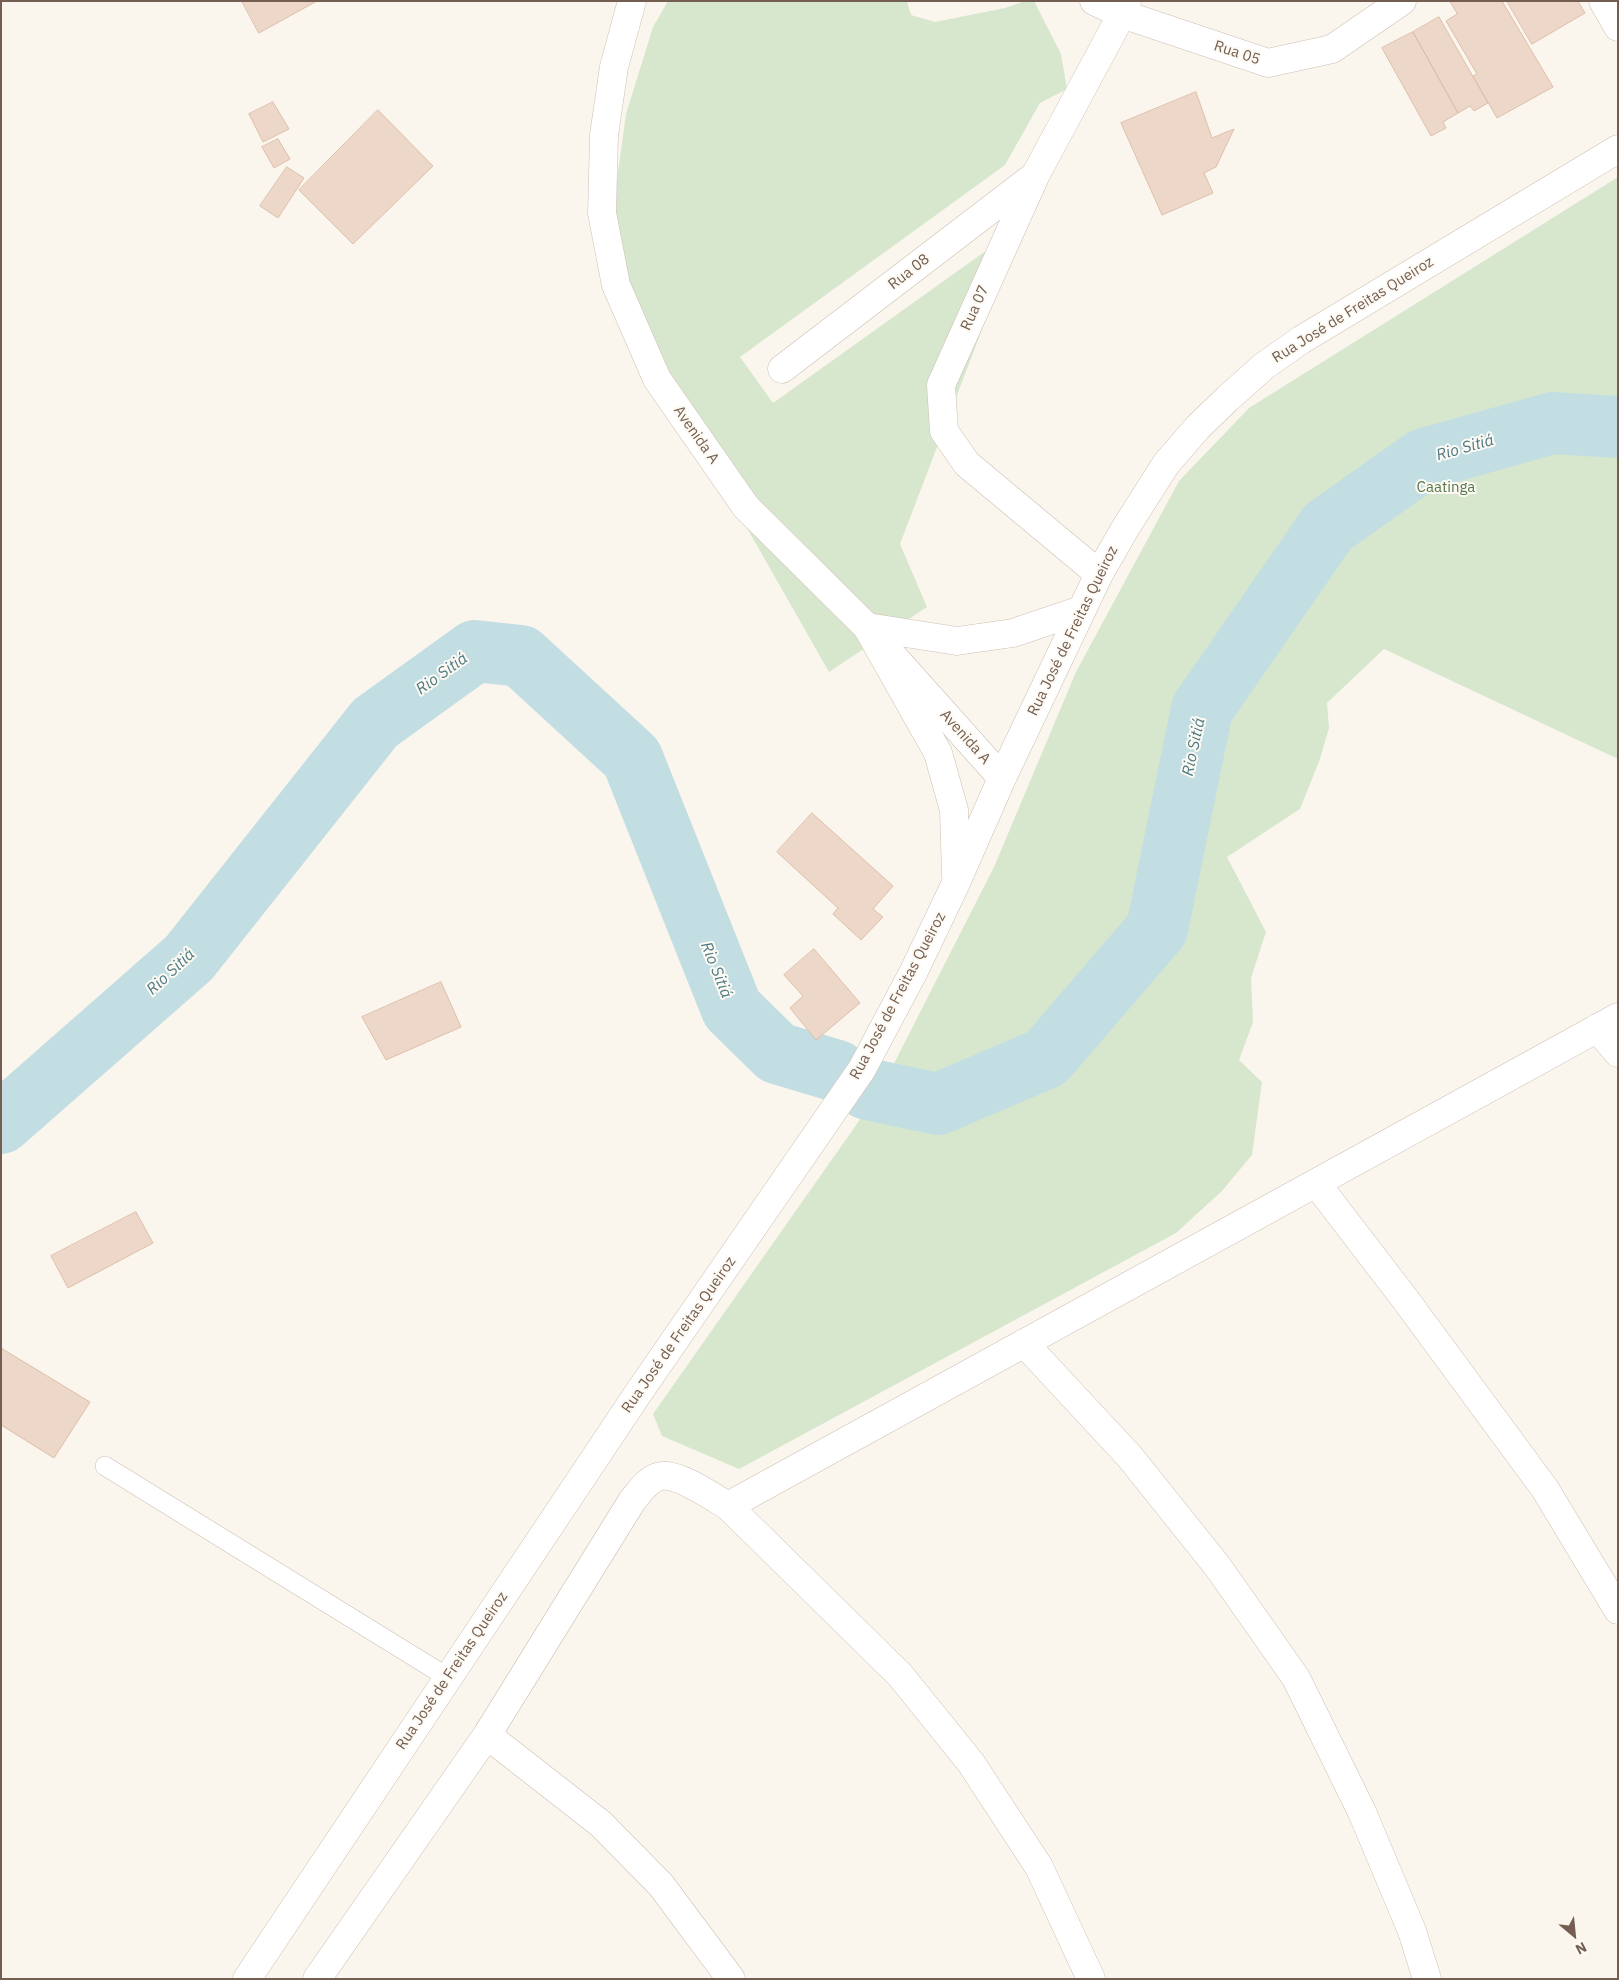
<!DOCTYPE html>
<html>
<head>
<meta charset="utf-8">
<style>
	body { margin:0 }
	#map { position:relative; width:1619px; height:1980px; overflow:hidden; background:#fbf6ed; font-family:"IBM Plex Sans",sans-serif }
	canvas { display:block }
	.frame { position:absolute; inset:0; border:2px solid #745e52; pointer-events:none }
	.north { position:absolute; left:1549px; top:1910px; width:50px; height:50px; -webkit-text-stroke:4px #fdfaf4; paint-order:stroke; rotate:152deg; font-size:14px; font-weight:700; line-height:20px; text-align:center; color:#745e52 }
	.north::after { content:''; display:block; margin:auto; width:18px; height:22px; background:#745e52; clip-path:polygon(50% 0,100% 100%,50% 72%,0 100%) }
</style>
</head>
<body>
<div id="map">
<canvas width="1619" height="1980"></canvas>
<div class="frame"></div>
<div class="north">N</div>
</div>
<script>
const g = document.querySelector('canvas').getContext('2d');
g.lineJoin = 'round';
function paint(path, color) { g.fillStyle = color; g.fill(path, 'evenodd'); }
function trace(path, color, width, dash) { g.strokeStyle = color; g.lineWidth = width; g.lineCap = dash ? 'butt' : 'round'; g.setLineDash(dash || []); g.stroke(path); }
function label(font, color, halo, rows, align = 'center') {
  g.font = font + ' "IBM Plex Sans",sans-serif'; g.lineWidth = 4; g.setLineDash([]); g.textBaseline = 'middle'; g.strokeStyle = halo; g.fillStyle = color; for (const [text, x, y, turn = 0] of rows) {
    g.save(); g.translate(x, y); g.rotate((+turn || 0) * Math.PI / 180); g.textAlign = isNaN(turn) ? turn : align; if (halo) g.strokeText(text, 0, 0); g.fillText(text, 0, 0); g.restore();
  }
}
paint(new Path2D(`
	M 668,1 L 907,1 L 911,15 L 935,22 L 1005,8 L 1025,1 L 1034,1 L 1061,54 L 1067,89 L 1040,103 L 1005,165 L 740,357 L 773,403 L 1022,225 L 900,544 L 927,607 L 829,672 L 637,335 L 613,209 L 626,114 L 653,27 Z
	M 1618,177 L 1618,759 L 1384,649 L 1327,703 L 1329,728 L 1320,759 L 1300,809 L 1227,857 L 1266,932 L 1251,978 L 1253,1022 L 1239,1060 L 1262,1082 L 1252,1155 L 1222,1191 L 1176,1233 L 739,1469 L 662,1436 L 653,1414 L 880,1091 L 994,867 L 1076,672 L 1179,481 L 1249,408 Z`), '#d7e7cd');
trace(new Path2D(`
	M 867,1089 L 938,1104 L 1046,1058 L 1157,929 L 1202,709 L 1328,527 L 1424,459 L 1553,423 L 1618,427
	M 1,1123 L 189,958 L 375,723 L 475,651 L 521,656 L 632,758 L 732,1009 L 777,1053 L 837,1071`), '#c3dee3', 62);
const building = new Path2D(`
	M 242,1 L 317,1 L 259,33 Z
	M 1450,1 L 1502,1 L 1553,87 L 1497,118 L 1473,76 L 1477,74 L 1446,21 L 1457,14 Z
	M 1507,1 L 1578,1 L 1585,13 L 1532,44 Z
	M 1439,17 L 1488,103 L 1474,111 L 1470,106 L 1458,113 L 1413,32 Z
	M 1413,32 L 1458,113 L 1443,122 L 1446,128 L 1431,136 L 1382,48 Z
	M 1196,92 L 1212,138 L 1234,129 L 1216,167 L 1204,173 L 1213,193 L 1162,215 L 1121,123 Z
	M 273,102 L 289,129 L 263,142 L 249,114 Z
	M 378,110 L 433,166 L 353,244 L 299,190 Z
	M 278,139 L 290,159 L 274,168 L 262,147 Z
	M 287,167 L 304,178 L 278,218 L 260,206 Z
	M 812,813 L 893,886 L 873,909 L 883,917 L 861,940 L 833,914 L 838,908 L 777,852 Z
	M 814,949 L 860,1003 L 816,1040 L 790,1008 L 803,996 L 784,975 Z
	M 441,982 L 461,1027 L 386,1060 L 362,1017 Z
	M 136,1212 L 153,1243 L 68,1288 L 51,1256 Z
	M 1,1348 L 90,1402 L 54,1458 L 1,1425 Z`);
paint(building, '#edd7c8');
trace(building, '#debeaa', 1);
const service = new Path2D(`
	M 105,1466 L 447,1677`);
const minor = new Path2D(`
	M 1094,1 L 1122,14 L 1268,63 L 1332,49 L 1402,1
	M 1603,1 L 1618,27
	M 782,369 L 1033,177
	M 1099,574 L 967,464 L 944,431 L 941,385 L 1036,174 L 1122,14 L 1127,1
	M 1597,1028 L 1618,1053
	M 1316,1183 L 1405,1299 L 1545,1489 L 1618,1610
	M 1024,1343 L 1130,1457 L 1218,1567 L 1296,1678 L 1362,1812 L 1412,1931 L 1427,1979
	M 728,1506 L 900,1675 L 971,1763 L 1039,1867 L 1091,1979
	M 487,1735 L 601,1824 L 661,1885 L 731,1979
	M 317,1979 L 487,1735 L 632,1501 C 639,1493 648,1478 661,1476 C 678,1473 713,1497 728,1506 L 1618,1017`);
const tertiary = new Path2D(`
	M 632,1 L 614,67 L 604,135 L 602,213 L 616,285 L 657,379 L 746,507 L 867,627 L 1002,778`);
const secondary = new Path2D(`
	M 867,627 L 938,753 L 954,810 L 956,875
	M 867,627 L 957,641 L 1013,633 L 1081,610
	M 247,1979 L 639,1392 L 862,1069 L 914,971 L 956,883 L 1002,778 L 1099,574 L 1126,527 L 1166,464 L 1198,427 L 1227,399 L 1264,366 L 1301,340 L 1618,149`);
trace(service, '#ccbeb4', 20);
trace(minor, '#ccbeb4', 29);
trace(tertiary, '#ccbeb4', 29);
trace(secondary, '#cebfb2', 29);
trace(service, '#fff', 19);
trace(minor, '#fff', 28);
trace(tertiary, '#fff', 28);
trace(secondary, '#fff', 28);
label('15px', '#745e52', '#fdfaf4', [
	["Rua 05",1237,53,18],
	["Rua 08",909,272,-38],
	["Rua 07",975,308,-66],
	["Rua José de Freitas Queiroz",1353,310,-32],
	["Avenida A",696,435,55],
	["Rua José de Freitas Queiroz",1073,631,-64],
	["Avenida A",965,737,48],
	["Rua José de Freitas Queiroz",898,996,-62],
	["Rua José de Freitas Queiroz",679,1335,-55],
	["Rua José de Freitas Queiroz",452,1671,-56]
]);
label('15px', '#58784c', '#fdfaf4', [
	["Caatinga",1446,488]
]);
label('italic 16px', '#4e7a84', '#fdfaf4', [
	["Rio Sitiá",1465,448,-16],
	["Rio Sitiá",442,674,-36],
	["Rio Sitiá",1194,747,-78],
	["Rio Sitiá",716,970,68],
	["Rio Sitiá",171,972,-43]
]);
</script>
</body>
</html>
